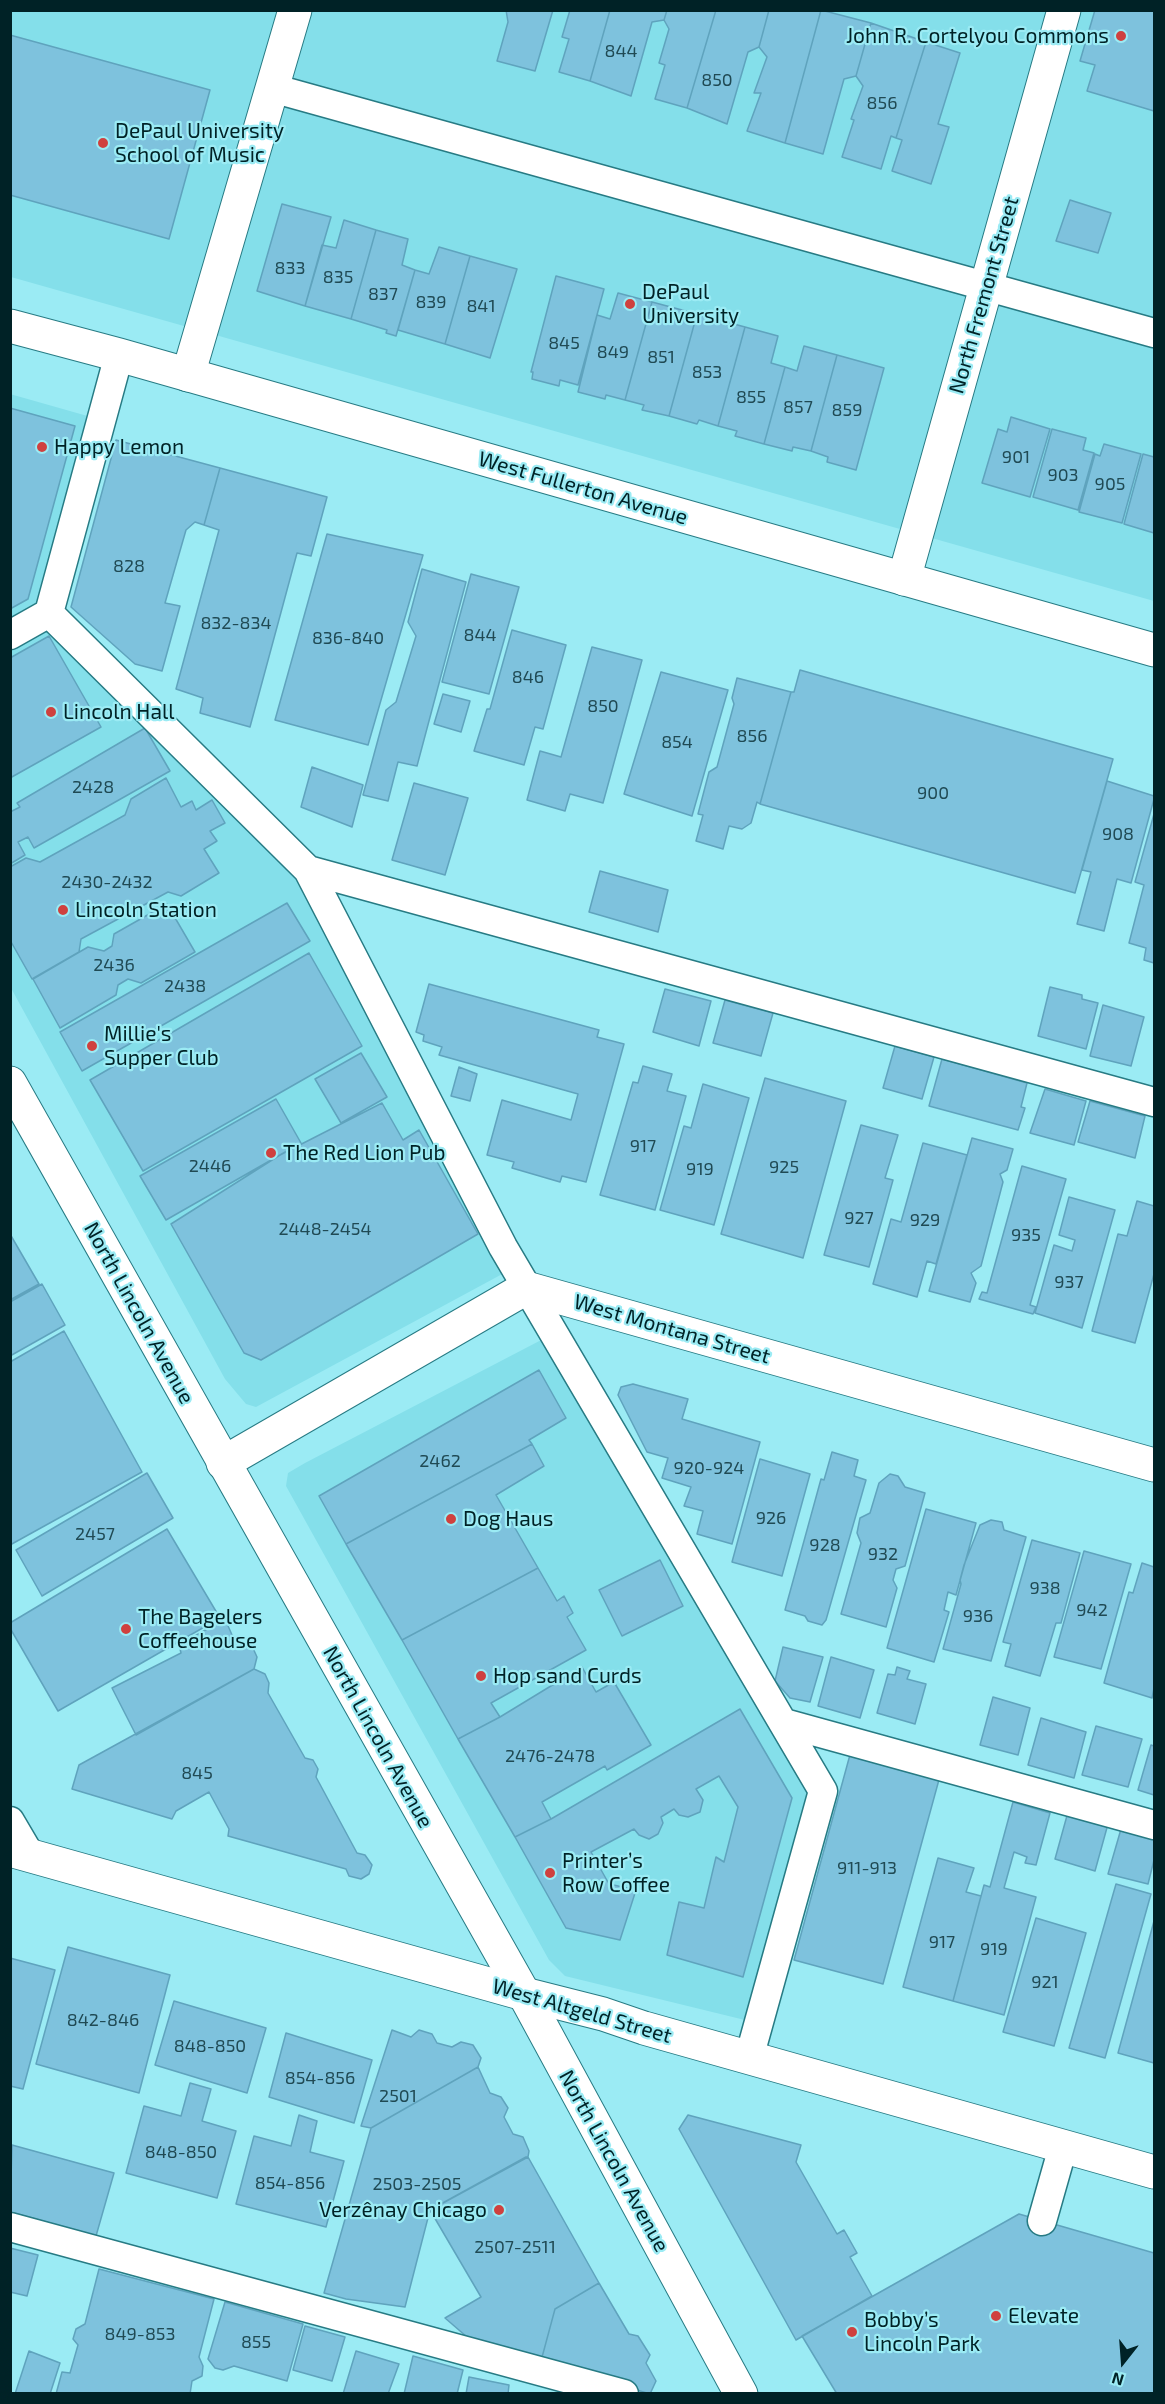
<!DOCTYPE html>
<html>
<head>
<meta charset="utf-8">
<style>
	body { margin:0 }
	#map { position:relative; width:1165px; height:2404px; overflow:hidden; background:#9bebf4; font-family:"Exo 2",sans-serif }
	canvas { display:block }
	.frame { position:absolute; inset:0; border:12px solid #002226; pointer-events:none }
	.north { position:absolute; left:1093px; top:2332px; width:60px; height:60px; -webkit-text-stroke:4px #9bebf4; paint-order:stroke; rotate:197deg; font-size:16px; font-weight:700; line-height:24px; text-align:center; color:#002226 }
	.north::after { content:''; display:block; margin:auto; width:21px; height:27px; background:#002226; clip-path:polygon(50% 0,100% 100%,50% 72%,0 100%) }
</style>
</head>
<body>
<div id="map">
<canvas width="1165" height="2404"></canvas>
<div class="frame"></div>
<div class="north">N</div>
</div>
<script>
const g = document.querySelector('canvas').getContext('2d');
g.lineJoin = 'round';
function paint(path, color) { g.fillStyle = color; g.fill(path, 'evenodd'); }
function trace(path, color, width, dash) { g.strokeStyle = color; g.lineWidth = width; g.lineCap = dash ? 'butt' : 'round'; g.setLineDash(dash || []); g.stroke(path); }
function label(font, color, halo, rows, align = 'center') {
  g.font = font + ' "Exo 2",sans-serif'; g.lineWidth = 4.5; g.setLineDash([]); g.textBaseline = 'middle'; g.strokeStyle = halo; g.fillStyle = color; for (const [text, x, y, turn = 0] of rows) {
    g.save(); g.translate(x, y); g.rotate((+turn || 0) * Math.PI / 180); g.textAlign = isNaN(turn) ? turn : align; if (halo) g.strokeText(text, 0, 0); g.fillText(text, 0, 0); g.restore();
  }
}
paint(new Path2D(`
	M 10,11 L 1154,11 L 1154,601 L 11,277 Z
	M 10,394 L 91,417 L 39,605 L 302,878 L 506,1272 L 256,1407 L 246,1404 L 225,1379 L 11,988 Z
	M 547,1337 L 810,1795 L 749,2021 L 565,1976 L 549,1960 L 286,1486 L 288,1473 L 305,1463 Z`), '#84dfea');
const building = new Path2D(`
	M 506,10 L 553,10 L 535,71 L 497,61 L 508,22 Z
	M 570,10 L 610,10 L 590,81 L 559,72 L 569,39 L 562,37 Z
	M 610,10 L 667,10 L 664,20 L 652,22 L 631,96 L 590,81 Z
	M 667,10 L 716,10 L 687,108 L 655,99 L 665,65 L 659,63 L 669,29 L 664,20 Z
	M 716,10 L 769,10 L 759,47 L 748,52 L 727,124 L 687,108 Z
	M 769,10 L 821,10 L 785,143 L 747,131 L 761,93 L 754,93 L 767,57 L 759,47 Z
	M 821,10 L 871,23 L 856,76 L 844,79 L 823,154 L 785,143 Z
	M 1095,10 L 1154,10 L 1154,111 L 1087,91 L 1095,65 L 1080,61 Z
	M 871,23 L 926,42 L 896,138 L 891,136 L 881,169 L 842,157 L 854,120 L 851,119 L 863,86 L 856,76 Z
	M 10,35 L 210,90 L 169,239 L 10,195 Z
	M 926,42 L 960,53 L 938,124 L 949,127 L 931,184 L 892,171 L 902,140 L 896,138 Z
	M 1070,200 L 1111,213 L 1098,253 L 1056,241 Z
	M 282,204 L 331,217 L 305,306 L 257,291 Z
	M 344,220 L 376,230 L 351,319 L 305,306 L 322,245 L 336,248 Z
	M 376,230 L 408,239 L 402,265 L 415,270 L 396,336 L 386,333 L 387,330 L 351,319 Z
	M 439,247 L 470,256 L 445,344 L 398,330 L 415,270 L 429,274 Z
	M 470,256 L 517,269 L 490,358 L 445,344 Z
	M 556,276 L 604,289 L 578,385 L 560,380 L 559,386 L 532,379 L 533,372 L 531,372 Z
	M 618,293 L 652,302 L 625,400 L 606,395 L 605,399 L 578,392 L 597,315 L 610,319 Z
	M 652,302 L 697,314 L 669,416 L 642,410 L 644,405 L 625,400 Z
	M 697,314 L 745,327 L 718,426 L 699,420 L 697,424 L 669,416 Z
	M 745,327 L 778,336 L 771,363 L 785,367 L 764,444 L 735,436 L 737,431 L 718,426 Z
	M 804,346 L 837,355 L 811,451 L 793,447 L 792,451 L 764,444 L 785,367 L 797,371 Z
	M 837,355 L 884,368 L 856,470 L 827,462 L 828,457 L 811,451 Z
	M 10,408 L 75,426 L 28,599 L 10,609 Z
	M 1011,417 L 1050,429 L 1030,497 L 982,483 L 998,429 L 1007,432 Z
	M 1052,429 L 1086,438 L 1083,450 L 1094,453 L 1078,510 L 1033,497 Z
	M 116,440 L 220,468 L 204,525 L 195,522 L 186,530 L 165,603 L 180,606 L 162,671 L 135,664 L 71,607 Z
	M 1104,444 L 1141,454 L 1122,523 L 1079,512 L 1095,454 L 1100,456 Z
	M 1143,454 L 1154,457 L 1154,533 L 1124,524 Z
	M 220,468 L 327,497 L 311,556 L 297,553 L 250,727 L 200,713 L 203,698 L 176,689 L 219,530 L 204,525 Z
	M 327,534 L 423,555 L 368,745 L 275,720 Z
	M 422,569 L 466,582 L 417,766 L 398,762 L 388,801 L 363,795 L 386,710 L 396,702 L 416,636 L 408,622 Z
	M 471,574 L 519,587 L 489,694 L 442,682 Z
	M 512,630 L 566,645 L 543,729 L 535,727 L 524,765 L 474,751 L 487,709 L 490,709 Z
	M 49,636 L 101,727 L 10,778 L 10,658 Z
	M 592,647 L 642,660 L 603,803 L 570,794 L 565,811 L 527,800 L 540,751 L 561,757 Z
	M 800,670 L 1113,759 L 1075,893 L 760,804 L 791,692 L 794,692 Z
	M 661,672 L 728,690 L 692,816 L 624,794 Z
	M 737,678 L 791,692 L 760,804 L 757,802 L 751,823 L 742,829 L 729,826 L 723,849 L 696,841 L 703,815 L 698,814 L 709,772 L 717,767 L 734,704 L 732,698 Z
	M 443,694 L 470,701 L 461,732 L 434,724 Z
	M 145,728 L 170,771 L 34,848 L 28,837 L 18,842 L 25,855 L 10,864 L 10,812 L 20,807 L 17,803 Z
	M 312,767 L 363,785 L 352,827 L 301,807 Z
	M 166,778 L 181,807 L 192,801 L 196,810 L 212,800 L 225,823 L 210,831 L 217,841 L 204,849 L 219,873 L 181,896 L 168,892 L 81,939 L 79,952 L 32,979 L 10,940 L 10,867 L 26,858 L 40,862 L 125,815 L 131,799 Z
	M 1107,781 L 1154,796 L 1154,799 L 1131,883 L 1117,879 L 1104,931 L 1077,924 L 1091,872 L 1082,870 Z
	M 414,783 L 468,798 L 445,875 L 392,860 Z
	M 1154,814 L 1154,963 L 1144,960 L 1146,948 L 1129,943 L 1144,885 L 1135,882 Z
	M 600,871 L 668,890 L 658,932 L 589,912 Z
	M 287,903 L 310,941 L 82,1071 L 60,1032 Z
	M 167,904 L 195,952 L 141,983 L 128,979 L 118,985 L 116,995 L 60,1028 L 33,979 L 88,947 L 104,951 L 112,946 L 114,934 Z
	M 309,953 L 362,1046 L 143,1171 L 90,1080 Z
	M 429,984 L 599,1030 L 597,1037 L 624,1044 L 586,1182 L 562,1176 L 560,1182 L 512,1168 L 514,1162 L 487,1155 L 502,1100 L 571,1120 L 578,1094 L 439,1055 L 442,1047 L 423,1041 L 424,1035 L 416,1032 Z
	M 1050,987 L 1082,995 L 1082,999 L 1098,1003 L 1086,1049 L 1038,1036 Z
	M 665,989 L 711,1001 L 699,1046 L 653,1032 Z
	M 725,1000 L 773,1013 L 761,1056 L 713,1043 Z
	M 1103,1005 L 1144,1017 L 1131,1066 L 1090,1056 Z
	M 895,1046 L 934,1057 L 922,1099 L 883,1088 Z
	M 361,1053 L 387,1097 L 341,1123 L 315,1079 Z
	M 942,1059 L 1027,1083 L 1021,1107 L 1025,1108 L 1018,1130 L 929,1106 Z
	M 643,1066 L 672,1074 L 667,1091 L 686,1096 L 655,1210 L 600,1195 L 633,1082 L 638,1083 Z
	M 459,1067 L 477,1074 L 470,1101 L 451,1096 Z
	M 765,1078 L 846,1101 L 803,1258 L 721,1234 Z
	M 703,1084 L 749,1098 L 714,1225 L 660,1210 L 684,1126 L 691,1128 Z
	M 1045,1089 L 1086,1101 L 1074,1145 L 1030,1133 Z
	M 276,1099 L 301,1143 L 166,1220 L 140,1176 Z
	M 1090,1101 L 1145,1116 L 1135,1158 L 1078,1142 Z
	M 382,1103 L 403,1140 L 419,1130 L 478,1234 L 261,1360 L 244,1353 L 171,1224 L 280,1155 Z
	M 861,1125 L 898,1135 L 885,1178 L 893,1180 L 869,1267 L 824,1255 Z
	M 972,1138 L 1013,1149 L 1007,1170 L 1000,1174 L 1003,1182 L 981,1266 L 971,1273 L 976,1283 L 970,1302 L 929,1291 Z
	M 923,1143 L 967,1155 L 936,1264 L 927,1261 L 917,1297 L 873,1284 L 891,1219 L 901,1222 Z
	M 1022,1166 L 1066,1179 L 1030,1305 L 1036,1307 L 1033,1314 L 979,1299 L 982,1292 L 987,1293 Z
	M 1069,1197 L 1115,1210 L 1082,1328 L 1035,1313 L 1054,1245 L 1072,1251 L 1075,1240 L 1059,1235 Z
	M 1137,1201 L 1154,1206 L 1154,1274 L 1135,1343 L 1092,1331 L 1118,1234 L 1127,1236 Z
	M 10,1234 L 39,1284 L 10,1300 Z
	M 42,1284 L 65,1325 L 10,1356 L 10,1302 Z
	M 64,1331 L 142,1472 L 10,1545 L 10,1362 Z
	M 539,1370 L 566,1418 L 529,1440 L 532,1444 L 346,1544 L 319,1496 Z
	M 633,1384 L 688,1399 L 682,1419 L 760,1442 L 732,1544 L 697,1534 L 703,1511 L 684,1506 L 691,1487 L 662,1478 L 668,1458 L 647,1452 L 618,1395 L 621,1387 Z
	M 532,1444 L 544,1466 L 496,1495 L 538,1568 L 402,1640 L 346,1544 Z
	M 832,1452 L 858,1460 L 854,1476 L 866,1480 L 826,1620 L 822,1625 L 808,1621 L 805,1616 L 785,1610 L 821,1479 L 824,1480 Z
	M 760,1459 L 810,1474 L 782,1576 L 732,1562 Z
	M 147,1473 L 173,1518 L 42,1596 L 16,1550 Z
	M 890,1474 L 898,1476 L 905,1487 L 925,1493 L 905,1566 L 896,1569 L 893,1580 L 897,1588 L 886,1627 L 841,1614 L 861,1543 L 857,1533 L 860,1518 L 870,1513 L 879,1483 Z
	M 926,1509 L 976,1523 L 956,1595 L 948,1592 L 944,1610 L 949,1612 L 934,1662 L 887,1648 Z
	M 991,1520 L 1002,1522 L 1004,1530 L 1026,1537 L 991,1661 L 943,1649 L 961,1584 L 960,1580 L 964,1565 L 980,1525 Z
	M 167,1529 L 220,1618 L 58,1711 L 10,1628 L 10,1623 Z
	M 1032,1540 L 1080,1553 L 1061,1623 L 1056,1623 L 1040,1676 L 1005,1666 L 1011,1644 L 1003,1642 Z
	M 1084,1551 L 1131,1564 L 1101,1669 L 1054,1657 Z
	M 660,1560 L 683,1606 L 622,1636 L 599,1590 Z
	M 1142,1563 L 1154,1567 L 1154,1688 L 1152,1698 L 1104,1683 L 1129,1592 L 1133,1593 Z
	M 538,1568 L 557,1601 L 564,1596 L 573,1613 L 567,1617 L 586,1650 L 491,1703 L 500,1717 L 458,1739 L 402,1640 Z
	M 225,1619 L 236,1644 L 252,1646 L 257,1657 L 254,1669 L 136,1735 L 112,1688 L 181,1653 L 179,1645 Z
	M 783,1647 L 823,1657 L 810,1702 L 790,1698 L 775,1681 Z
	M 831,1657 L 874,1670 L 860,1718 L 818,1706 Z
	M 582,1667 L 596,1692 L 614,1682 L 651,1745 L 607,1770 L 605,1766 L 542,1802 L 551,1819 L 515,1837 L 458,1739 L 500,1717 Z
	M 897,1667 L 910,1671 L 907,1679 L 926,1684 L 915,1724 L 877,1713 L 888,1674 L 895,1675 Z
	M 254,1669 L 265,1674 L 269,1683 L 268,1693 L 305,1758 L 313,1760 L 318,1769 L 316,1777 L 357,1853 L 365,1855 L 372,1865 L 369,1874 L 361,1879 L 349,1876 L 346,1869 L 228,1836 L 229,1829 L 209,1792 L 176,1811 L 172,1819 L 72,1789 L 79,1765 Z
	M 993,1697 L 1030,1708 L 1018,1755 L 980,1745 Z
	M 740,1709 L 792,1798 L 743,1977 L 667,1955 L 679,1902 L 704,1908 L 716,1857 L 724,1862 L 738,1807 L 719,1776 L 696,1789 L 703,1800 L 700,1812 L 688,1817 L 679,1815 L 674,1809 L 661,1817 L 663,1823 L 658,1834 L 649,1839 L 639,1835 L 634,1829 L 591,1852 L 609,1884 L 636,1890 L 620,1940 L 566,1928 L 515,1837 L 551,1819 Z
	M 1041,1718 L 1086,1732 L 1074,1778 L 1028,1765 Z
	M 1096,1726 L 1142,1739 L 1128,1787 L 1082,1775 Z
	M 1151,1745 L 1154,1746 L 1154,1795 L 1138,1790 Z
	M 851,1751 L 940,1776 L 883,1984 L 794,1960 Z
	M 1013,1802 L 1050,1813 L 1036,1865 L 1025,1863 L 1027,1857 L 1014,1852 L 1004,1888 L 1036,1897 L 1004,2015 L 953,2001 L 984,1885 L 990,1887 Z
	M 1068,1812 L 1108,1824 L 1095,1871 L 1055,1859 Z
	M 1121,1829 L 1154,1839 L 1154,1860 L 1148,1884 L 1108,1874 Z
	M 938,1858 L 974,1868 L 966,1892 L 981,1896 L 953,2001 L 903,1987 Z
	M 1116,1884 L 1151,1894 L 1105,2058 L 1069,2048 Z
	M 1036,1918 L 1086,1933 L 1054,2046 L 1003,2032 Z
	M 1154,1921 L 1154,2063 L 1118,2053 Z
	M 68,1947 L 170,1975 L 139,2093 L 36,2064 Z
	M 10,1958 L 55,1970 L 23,2089 L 10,2086 Z
	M 174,2001 L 266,2028 L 247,2093 L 155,2065 Z
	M 392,2030 L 411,2037 L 419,2030 L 432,2034 L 437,2043 L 452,2047 L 461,2042 L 473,2045 L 481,2058 L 478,2067 L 371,2128 L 361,2126 Z
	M 286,2033 L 372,2060 L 354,2123 L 269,2097 Z
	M 478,2067 L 490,2093 L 501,2097 L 508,2108 L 504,2117 L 513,2134 L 523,2137 L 529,2151 L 528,2157 L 430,2210 L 405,2307 L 346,2299 L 324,2293 L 371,2128 Z
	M 190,2083 L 211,2089 L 202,2121 L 236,2131 L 217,2198 L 126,2173 L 144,2106 L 181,2116 Z
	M 299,2115 L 317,2121 L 310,2152 L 344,2161 L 326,2227 L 236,2204 L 254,2136 L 291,2146 Z
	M 688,2115 L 801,2145 L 796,2162 L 837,2234 L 844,2230 L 857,2253 L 850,2257 L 872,2296 L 796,2340 L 679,2129 Z
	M 12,2145 L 114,2173 L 96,2236 L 10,2212 Z
	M 526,2157 L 528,2157 L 599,2283 L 555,2309 L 541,2361 L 467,2337 L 445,2318 L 481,2297 L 430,2210 Z
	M 1019,2214 L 1154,2253 L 1154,2394 L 837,2394 L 802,2336 Z
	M 10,2248 L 38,2255 L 27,2296 L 10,2292 Z
	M 99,2269 L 214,2299 L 199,2357 L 203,2366 L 202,2376 L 192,2381 L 190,2394 L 56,2394 L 62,2372 L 70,2373 L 78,2345 L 73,2339 L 76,2329 L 85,2324 Z
	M 599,2283 L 629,2334 L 638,2336 L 650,2355 L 646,2363 L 656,2381 L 650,2394 L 541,2361 L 555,2309 Z
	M 225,2302 L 303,2324 L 287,2381 L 234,2366 L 223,2370 L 215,2368 L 208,2359 Z
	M 305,2326 L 345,2337 L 332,2381 L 293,2370 Z
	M 29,2351 L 60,2363 L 50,2394 L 15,2394 Z
	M 356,2351 L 399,2364 L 388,2394 L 343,2394 Z
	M 413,2356 L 463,2370 L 457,2394 L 404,2394 Z
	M 469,2377 L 509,2385 L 508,2394 L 466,2394 Z`);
paint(building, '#7ec2dd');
trace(building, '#5fa3bd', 1.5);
const service = new Path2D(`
	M 272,88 L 1154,333
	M 49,613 L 308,870 L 503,1247 L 823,1791 L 749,2058
	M 10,635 L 49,613 L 119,355
	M 308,870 L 1154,1102
	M 784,1723 L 1154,1825
	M 10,1821 L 30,1855
	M 1042,2221 L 1063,2147
	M 10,2227 L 624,2394`);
const minor = new Path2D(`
	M 188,375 L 295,10
	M 904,579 L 1064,10
	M 223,1463 L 526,1288 L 1154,1465
	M 10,1850 L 524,1994 L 603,2014 L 644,2028 L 1154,2172`);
const secondary = new Path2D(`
	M 10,326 L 119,355 L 1154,650
	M 10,1083 L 524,1994 L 741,2394`);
trace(service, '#277b84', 31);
trace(minor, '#277b84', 35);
trace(secondary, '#277b84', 35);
trace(service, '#fff', 28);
trace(minor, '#fff', 33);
trace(secondary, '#fff', 33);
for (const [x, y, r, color] of [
	[1121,36,6,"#cf413f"],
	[103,143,6,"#cf413f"],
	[630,304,6,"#cf413f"],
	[42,447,6,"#cf413f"],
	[51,712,6,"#cf413f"],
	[63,910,6,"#cf413f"],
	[92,1046,6,"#cf413f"],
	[271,1153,6,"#cf413f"],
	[451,1519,6,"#cf413f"],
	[126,1629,6,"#cf413f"],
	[481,1676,6,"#cf413f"],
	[550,1873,6,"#cf413f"],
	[499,2210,6,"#cf413f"],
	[996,2316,6,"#cf413f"],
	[852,2332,6,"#cf413f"]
]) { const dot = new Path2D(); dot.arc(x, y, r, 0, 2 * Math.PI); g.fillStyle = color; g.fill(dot); trace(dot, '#9bebf4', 2); }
label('18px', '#204a54', null, [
	["844",621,51],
	["850",717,80],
	["856",882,103],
	["833",290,268],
	["835",338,277],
	["837",383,294],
	["839",431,302],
	["841",481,306],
	["845",564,343],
	["849",613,352],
	["851",661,357],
	["853",707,372],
	["855",751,397],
	["857",798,407],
	["859",847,410],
	["901",1016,457],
	["903",1063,475],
	["905",1110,484],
	["828",129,566],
	["832-834",236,623],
	["844",480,635],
	["836-840",348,638],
	["846",528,677],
	["850",603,706],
	["856",752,736],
	["854",677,742],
	["2428",93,787],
	["900",933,793],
	["908",1118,834],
	["2430-2432",107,882],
	["2436",114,965],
	["2438",185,986],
	["917",643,1146],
	["2446",210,1166],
	["925",784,1167],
	["919",700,1169],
	["927",859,1218],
	["929",925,1220],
	["2448-2454",325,1229],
	["935",1026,1235],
	["937",1069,1282],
	["2462",440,1461],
	["920-924",709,1468],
	["926",771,1518],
	["2457",95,1534],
	["928",825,1545],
	["932",883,1554],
	["938",1045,1588],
	["942",1092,1610],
	["936",978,1616],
	["2476-2478",550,1756],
	["845",197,1773],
	["911-913",867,1868],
	["917",942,1942],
	["919",994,1949],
	["921",1045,1982],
	["842-846",103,2020],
	["848-850",210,2046],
	["854-856",320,2078],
	["2501",398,2096],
	["848-850",181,2152],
	["854-856",290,2183],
	["2503-2505",417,2184],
	["2507-2511",515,2247],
	["849-853",140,2334],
	["855",256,2342]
]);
label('21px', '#002226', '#9bebf4', [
	["John R. Cortelyou Commons",1109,36,"right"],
	["DePaul University",115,131],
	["School of Music",115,155],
	["DePaul",642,292],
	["University",642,316],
	["Happy Lemon",54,447],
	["Lincoln Hall",63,712],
	["Lincoln Station",75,910],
	["Millie's",104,1034],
	["Supper Club",104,1058],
	["The Red Lion Pub",283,1153],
	["Dog Haus",463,1519],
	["The Bagelers",138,1617],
	["Coffeehouse",138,1641],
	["Hop sand Curds",493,1676],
	["Printer’s",562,1861],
	["Row Coffee",562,1885],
	["Verzênay Chicago",487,2210,"right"],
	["Elevate",1008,2316],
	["Bobby’s",864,2320],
	["Lincoln Park",864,2344]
], 'left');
label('21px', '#002226', '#9bebf4', [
	["North Fremont Street",984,295,-74],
	["West Fullerton Avenue",583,488,16],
	["North Lincoln Avenue",139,1313,61],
	["West Montana Street",672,1329,16],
	["North Lincoln Avenue",378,1737,61],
	["West Altgeld Street",582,2011,16],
	["North Lincoln Avenue",614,2161,61]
]);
</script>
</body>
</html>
